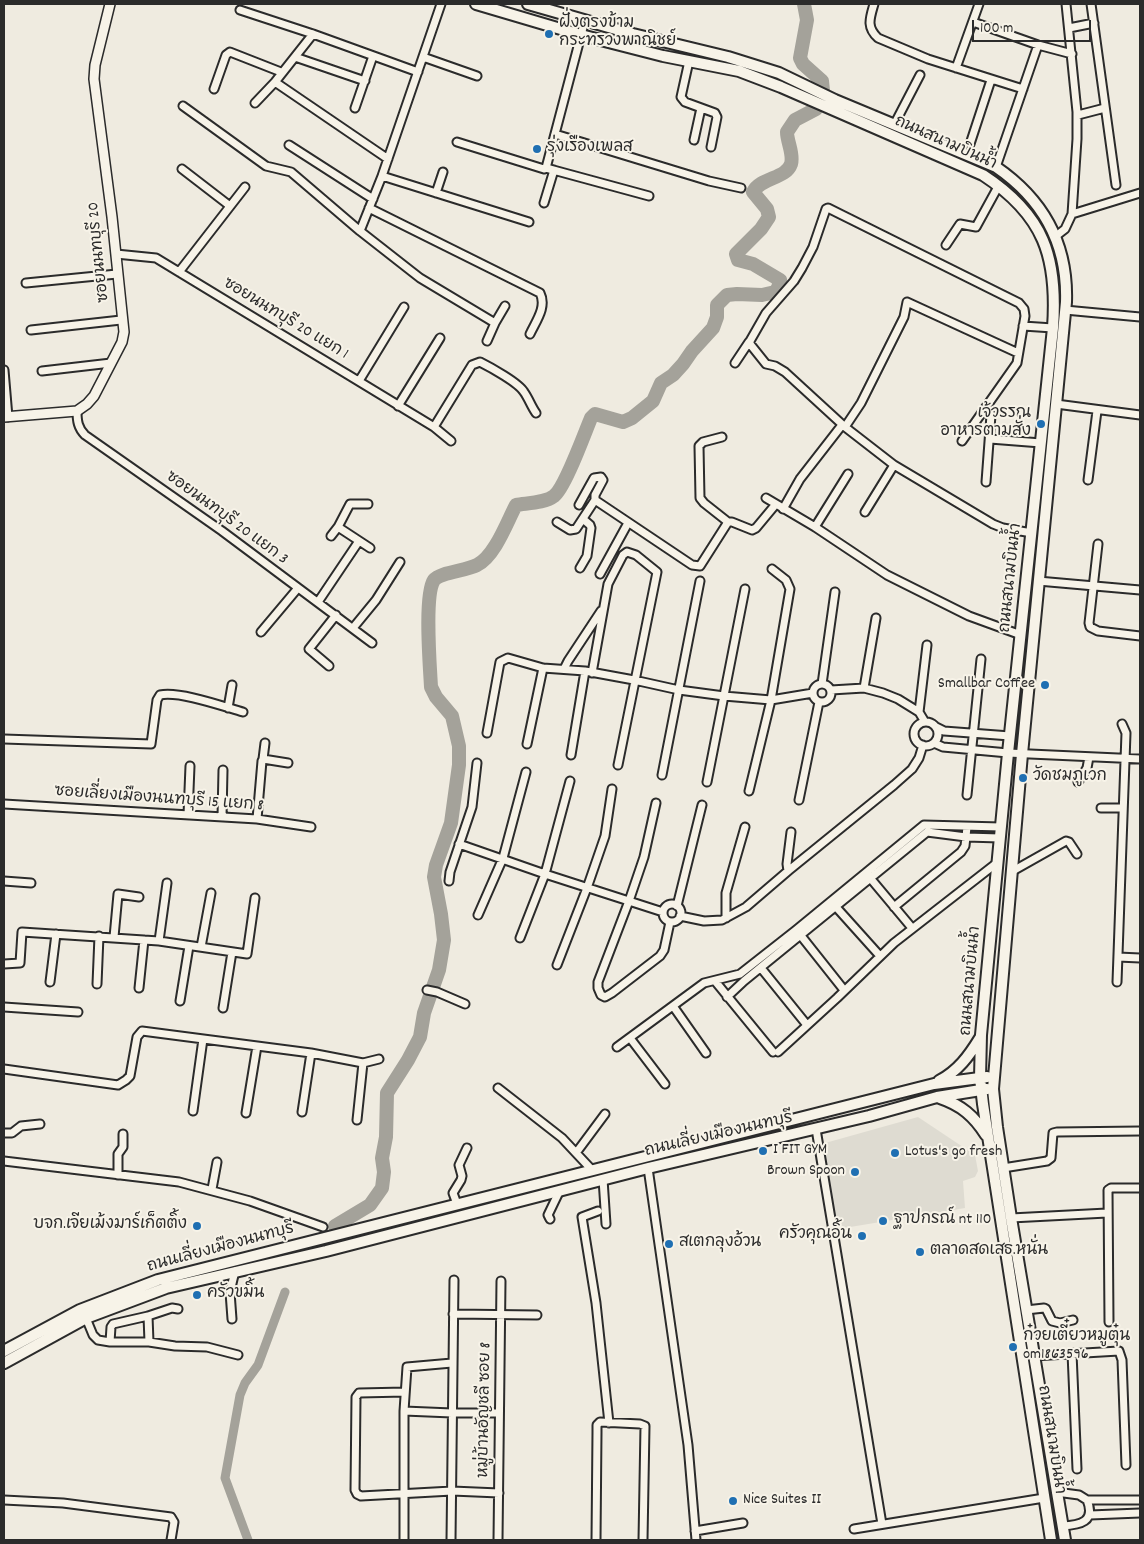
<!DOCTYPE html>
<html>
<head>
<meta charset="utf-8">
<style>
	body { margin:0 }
	#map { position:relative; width:1144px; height:1544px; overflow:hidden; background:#efebe0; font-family:Dekko,sans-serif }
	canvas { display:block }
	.frame { position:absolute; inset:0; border:5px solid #2b2b2b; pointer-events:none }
	.scale { position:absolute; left:972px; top:20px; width:119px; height:22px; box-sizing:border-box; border:2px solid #2b2b2b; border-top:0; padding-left:6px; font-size:15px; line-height:18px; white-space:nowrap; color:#2b2b2b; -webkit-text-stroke:4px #f7f3e8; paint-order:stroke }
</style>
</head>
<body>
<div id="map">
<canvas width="1144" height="1544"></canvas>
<div class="frame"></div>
<div class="scale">100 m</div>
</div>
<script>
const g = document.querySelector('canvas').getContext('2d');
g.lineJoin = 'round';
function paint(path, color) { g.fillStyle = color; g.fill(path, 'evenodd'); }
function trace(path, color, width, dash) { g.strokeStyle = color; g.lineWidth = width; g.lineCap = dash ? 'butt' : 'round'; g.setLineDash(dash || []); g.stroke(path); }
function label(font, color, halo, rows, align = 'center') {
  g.font = font + ' Dekko,"Playpen Sans Thai",sans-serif'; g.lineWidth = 4; g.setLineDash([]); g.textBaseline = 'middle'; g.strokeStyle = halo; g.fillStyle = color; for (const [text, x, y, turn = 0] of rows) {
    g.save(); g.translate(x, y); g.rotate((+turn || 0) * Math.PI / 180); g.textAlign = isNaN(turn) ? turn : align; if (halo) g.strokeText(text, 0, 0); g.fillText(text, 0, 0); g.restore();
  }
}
paint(new Path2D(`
	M 918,1117 L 975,1155 L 978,1171 L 975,1177 L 963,1181 L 965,1208 L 832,1230 L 818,1145 Z`), '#dedbd1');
trace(new Path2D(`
	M 248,1540 L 225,1478 L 240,1395 L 245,1383 L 258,1365 L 285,1292`), '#a4a29a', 9);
trace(new Path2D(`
	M 335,1226 L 370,1205 L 382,1188 L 384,1172 L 382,1158 L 386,1137 L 387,1093 L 408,1060 L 420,1037 L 424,1013 L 439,970 L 444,940 L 441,914 L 434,877 L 436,865 L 451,823 L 459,765 L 459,746 L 452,716 L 436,697 L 431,687 C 430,667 424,595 434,580 C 440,572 466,571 477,565 C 495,556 507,522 516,505 C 528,503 545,503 554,496 C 565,488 585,432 591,418 L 595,414 L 623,422 L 632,418 L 653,401 L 661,383 L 673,375 L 683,364 L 692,351 L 713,328 L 717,317 L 717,305 L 727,295 L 737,294 L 762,295 L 775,292 L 778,288 L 780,280 L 753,264 L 738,260 L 736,254 L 761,229 L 769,217 L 767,209 L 753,192 C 761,177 786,179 791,164 C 794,154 787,142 787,132 L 795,120 L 816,109 L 823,91 L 822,81 L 803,64 L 800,58 L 807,20 L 804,4`), '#a4a29a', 14);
const minor = new Path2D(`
	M 874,4 C 870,18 866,27 878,38 L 928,59 L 1023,89
	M 1091,4 L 1116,185
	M 240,10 L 313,34 L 418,72
	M 973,22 L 1038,45 L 1072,54
	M 1069,28 L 1094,23
	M 295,57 L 365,81
	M 423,57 L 477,76
	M 689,61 L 681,97 L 685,102 L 715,113 L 717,117 L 711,147
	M 956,68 L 979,4
	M 275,82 L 388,159
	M 214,89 L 226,55 L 230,52 L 281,72
	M 255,103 L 275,82 L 313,34
	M 183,106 L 266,166 L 291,172 L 360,231 L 420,278 L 495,323 L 505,306
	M 355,108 L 373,56
	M 1078,115 L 1105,108
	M 894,125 L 920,75
	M 555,134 L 709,181 L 741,188
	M 694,140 L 701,108
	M 457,142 L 544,169 L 546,168 L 649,196
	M 970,144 L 991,80
	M 289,145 L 373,199
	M 996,167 L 1038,45
	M 546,168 L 585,20
	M 182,169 L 230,206
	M 382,176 L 529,222
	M 436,193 L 443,172
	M 544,203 L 554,170
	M 369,208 L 540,293 C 547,307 536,321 530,334
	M 1072,214 L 1140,193
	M 360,231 L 382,176 L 441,4
	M 1056,236 L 1065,229 L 1072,214 L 1077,139 L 1077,112 L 1066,4
	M 946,245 L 960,224 L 976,227 L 999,185
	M 116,254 L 156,258 L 434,427 L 451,441
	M 179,272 L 245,187
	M 26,283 L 117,274
	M 1065,310 L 1140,317
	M 1023,326 L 1053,328
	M 31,330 L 121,320
	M 487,341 L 495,323
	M 735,363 L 749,342
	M 4,370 L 8,417
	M 42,371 L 111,363
	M 359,381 L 404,307
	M 1056,404 L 1140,415
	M 398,406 L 440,338
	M 77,411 C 77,421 78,428 85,435 L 222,531 L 372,643
	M 434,427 L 472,365 L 480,362 C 490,367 519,383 524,392 C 529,399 531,406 536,413
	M 845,427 L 861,403 L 904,317 L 907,302 L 1018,353
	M 722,437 L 703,442 L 699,446 L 700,498 L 704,503 L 728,522
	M 990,439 L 1041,443
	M 962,441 L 1017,363 L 1025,316 L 1024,309 L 1019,303 L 840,214 L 828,208 L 826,209 L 813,247 L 802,268 L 794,281 L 766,313 L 750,341 L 750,344 L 766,364 L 775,366 L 785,372 L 845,427 L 894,465 L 993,524 L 1003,528 L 1032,533
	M 1088,480 L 1097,411
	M 986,482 L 991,415
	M 766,498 L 815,527 L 887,575 L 969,616 L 1021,635
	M 579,505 L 594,478 L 601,477 L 603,480 L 595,495 L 595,500 L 692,565 L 700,566 L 728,522 L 732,522 L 752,530 L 756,528 L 776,504
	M 783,509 L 800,479 L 842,425
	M 865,512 L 894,465
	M 557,522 L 570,530 L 576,529 L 595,500
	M 338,527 L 350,504 L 368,504
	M 815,527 L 848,474
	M 331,536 L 338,527 L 370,548
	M 1098,544 L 1089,623 L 1090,627 L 1098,631 L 1140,636
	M 580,568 L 587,556 L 591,528 L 590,525 L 583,519
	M 600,574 L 628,523
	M 1038,581 L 1140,590
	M 318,602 L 359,541
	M 353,628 L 376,600 L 400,562
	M 261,632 L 298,588
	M 329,666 L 309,649 L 336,615
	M 564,669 L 568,661 L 601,611
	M 592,673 L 608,584 L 623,555 L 627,552 L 636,555 L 657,572 L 618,765
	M813 693a9 9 0 1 1 18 0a9 9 0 1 1-18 0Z
	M 822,684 L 835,592
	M 864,688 L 876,618
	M 831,690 L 864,688 L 883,693 L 898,699 L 919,712 L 925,722
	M 228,708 L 232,685
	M 919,712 L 927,645
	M914 734a12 12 0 1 1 24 0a12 12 0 1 1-24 0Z
	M 936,727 L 944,731 L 1010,736
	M 487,733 L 500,662 L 508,658 L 543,668 L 585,671 L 634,680 L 679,690 L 724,696 L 771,700 L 813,693
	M 4,739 L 151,744 L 157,700 L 160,695 C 180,691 222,706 243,712
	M 934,743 L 943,747 L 1008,753 L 1140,759
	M 527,744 L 543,668
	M 571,755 L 585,671
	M 263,759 L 265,743
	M 662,775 L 700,581
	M 707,782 L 745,589
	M 1078,782 L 1087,768 L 1089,757
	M 749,791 L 771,700 L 790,589 L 786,580 L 772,569
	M 967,795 L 981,659
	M 799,800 L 819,702
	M 656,803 L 644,857 L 629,901 L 598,982 L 598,988 L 601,995 L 605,997 L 612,993 L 660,956 L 664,950 L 670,922
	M 4,804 L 257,819 L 311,827
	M 1101,808 L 1122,808
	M 188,815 L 190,766
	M 222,817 L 223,770
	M 257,819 L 262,761 L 263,759 L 288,763
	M 459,844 L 545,874 L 663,912
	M 788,871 L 787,864 L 791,832
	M 1011,872 L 1066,841 L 1069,842 L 1077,854
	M 871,879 L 912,928
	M 4,881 L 31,883
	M 449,881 L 450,872 L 472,807 L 477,763
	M663 913a9 9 0 1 1 18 0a9 9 0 1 1-18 0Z
	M 677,906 L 702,805
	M 836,907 L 880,956
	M 894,907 L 961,852 L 965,846 L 967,827
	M 478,915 L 503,858 L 526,772
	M 680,916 L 704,921 L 722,920 L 746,907 L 788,871 L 894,785 L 912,769 L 919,758 L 923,745
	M 726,918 L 726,893 L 745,827
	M 798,932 L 844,990
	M 114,937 L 118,894 L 139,897
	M 520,938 L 545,874 L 570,781
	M 159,941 L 167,883
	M 201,947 L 211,893
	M 1118,957 L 1140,958
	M 4,964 L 20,963 L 22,932 L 159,941 L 247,954 L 255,898
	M 557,965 L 587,888 L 605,836 L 612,789
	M 761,968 L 807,1025
	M 715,981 L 773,1052
	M 50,982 L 56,934
	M 1117,982 L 1126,733 L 1122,724
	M 97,984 L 99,936
	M 139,988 L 144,940
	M 427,990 L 437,992 L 465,1004
	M 727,997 L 744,981 L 927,832 L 966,837 L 1000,838
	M 180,1001 L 189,946
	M 673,1006 L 706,1053
	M 4,1007 L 78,1012
	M 223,1008 L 232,952
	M 630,1038 L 665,1084
	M 617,1047 L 704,983 L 740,974 L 796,930 L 924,825 L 1001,827
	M 778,1052 L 837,998 L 894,943 L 998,862
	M 363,1063 L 379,1059
	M 4,1069 L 118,1085 L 126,1080 L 130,1076 L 137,1037 L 142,1031 L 311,1053 L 363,1063 L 357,1120
	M 498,1088 L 562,1138 L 592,1170
	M 193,1111 L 203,1039
	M 302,1112 L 311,1053
	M 246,1113 L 257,1046
	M 816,1129 L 882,1524
	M 4,1133 L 12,1133 L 21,1126 L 40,1124
	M 576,1153 L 605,1114
	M 4,1161 L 179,1182 L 250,1201 L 323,1227
	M 648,1168 L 688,1445 L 696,1540
	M 1003,1168 L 1047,1161 L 1051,1158 L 1053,1133 L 1057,1132 L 1140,1131
	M 118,1175 L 118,1154 L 123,1147 L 123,1134
	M 603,1179 L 606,1224
	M 212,1189 L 217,1162
	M 457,1204 L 453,1193 L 461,1180 L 462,1176 L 459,1165 L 467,1148
	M 598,1211 L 582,1217 L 596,1303 L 609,1423
	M 1011,1218 L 1107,1213
	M 550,1219 L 548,1215 L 560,1190
	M 1026,1310 L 1044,1308 L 1046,1309 L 1052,1321 L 1060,1323 L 1073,1320
	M 453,1314 L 537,1315
	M 86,1318 L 93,1335 L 98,1340 L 110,1342 L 149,1342 L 175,1346 L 207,1347 L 238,1355
	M 232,1319 L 230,1292 L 235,1271
	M 1109,1322 L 1108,1190 L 1111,1188 L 1140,1188
	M 110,1342 L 111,1327 L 113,1324 L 148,1316
	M 149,1342 L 148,1316 L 172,1308 L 178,1309
	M 1072,1353 L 1077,1469
	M 1033,1356 L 1119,1351 L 1122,1360 L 1126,1465
	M 405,1392 L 359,1393 L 356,1397 L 355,1490 L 357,1494 L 361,1496 L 452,1491 L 499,1493
	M 404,1411 L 452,1413 L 499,1413
	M 1056,1492 L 1079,1495 L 1087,1500 C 1096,1522 1080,1525 1062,1526
	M 4,1500 L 63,1503 L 171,1517 L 174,1522 L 171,1540
	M 1087,1500 L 1140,1500
	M 1090,1515 L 1140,1513
	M 854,1529 L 1044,1498
	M 695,1531 L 743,1523
	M 404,1540 L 404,1411 L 407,1367 L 452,1363
	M 451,1540 L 454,1280
	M 498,1540 L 501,1281
	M 596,1540 L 597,1432 L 597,1425 L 600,1422 L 640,1424 L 645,1426 L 643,1540`);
const tertiary = new Path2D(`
	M 4,417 L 77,411 L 87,404 L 94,396 L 122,342 L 124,332 L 112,217 L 94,79 L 95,65 L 110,4`);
const secondary = new Path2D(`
	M 476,4 L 581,35 L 663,56 L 739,71 L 781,87 L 983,175 C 1044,215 1058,257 1053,328 L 1008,753 L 981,1035 L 980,1078 L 983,1104 L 1051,1540
	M 528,4 L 633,34 L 728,57 L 779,73 L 835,100 L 996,167 C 1044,200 1068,244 1066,302 L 1022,754 L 993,1089 L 997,1127 L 1011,1218 L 1065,1540
	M 939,1081 C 958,1071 969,1056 980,1038
	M 940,1098 C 961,1105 974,1116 986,1135
	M 4,1351 L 80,1310 L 158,1280 L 934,1084 L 987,1077
	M 4,1363 L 86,1318 L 166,1288 L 326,1251 L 648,1168 L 869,1116 L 937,1097 L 987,1089`);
trace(minor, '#2b2b2b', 11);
trace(tertiary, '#2b2b2b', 12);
trace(secondary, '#2b2b2b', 14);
trace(minor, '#f7f3e8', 7);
trace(tertiary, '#f7f3e8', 9);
trace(secondary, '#f7f3e8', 10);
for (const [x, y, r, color] of [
	[549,34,5,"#1f6fb2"],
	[537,149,5,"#1f6fb2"],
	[1041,424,5,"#1f6fb2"],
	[1045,685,5,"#1f6fb2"],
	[1023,778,5,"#1f6fb2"],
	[763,1151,5,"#1f6fb2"],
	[895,1153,5,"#1f6fb2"],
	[855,1172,5,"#1f6fb2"],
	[883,1221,5,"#1f6fb2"],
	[197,1226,5,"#1f6fb2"],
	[862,1236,5,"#1f6fb2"],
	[669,1244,5,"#1f6fb2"],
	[920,1252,5,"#1f6fb2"],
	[197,1295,5,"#1f6fb2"],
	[1013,1347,5,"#1f6fb2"],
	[733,1501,5,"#1f6fb2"]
]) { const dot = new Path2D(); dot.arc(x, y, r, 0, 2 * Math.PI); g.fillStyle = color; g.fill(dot); trace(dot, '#f7f3e8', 2); }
label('16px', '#2b2b2b', '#f7f3e8', [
	["ฝั่งตรงข้าม",559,25],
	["กระทรวงพาณิชย์",559,43],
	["รุ่งเรืองเพลส",547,149],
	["เจ้วรรณ",1031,415,"right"],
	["อาหารตามสั่ง",1031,433,"right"],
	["Smallbar Coffee",1035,685,"right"],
	["วัดชมภูเวก",1033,778],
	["I FIT GYM",773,1151],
	["Lotus's go fresh",905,1153],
	["Brown Spoon",845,1172,"right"],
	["ฐาปกรณ์ nt 110",893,1221],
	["บจก.เจียเม้งมาร์เก็ตติ้ง",187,1226,"right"],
	["ครัวคุณอิ้น",852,1236,"right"],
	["สเตกลุงอ้วน",679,1244],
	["ตลาดสดเสธ.หนั่น",930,1252],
	["ครัวขมิ้น",207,1295],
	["ก๋วยเตี๋ยวหมูตุ๋น",1023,1338],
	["om1863596",1023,1356],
	["Nice Suites II",743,1501]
], 'left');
label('16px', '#2b2b2b', '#f7f3e8', [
	["ถนนสนามบินน้ำ",945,144,24],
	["ซอยนนทบุรี 20",100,252,-96],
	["ซอยนนทบุรี 20 แยก 1",285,320,31],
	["ซอยนนทบุรี 20 แยก 3",226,519,36],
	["ถนนสนามบินน้ำ",1012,578,-84],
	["ซอยเลี่ยงเมืองนนทบุรี 15 แยก 8",159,800,4],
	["ถนนสนามบินน้ำ",972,981,-85],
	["ถนนเลี่ยงเมืองนนทบุรี",719,1136,-13],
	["ถนนเลี่ยงเมืองนนทบุรี",221,1249,-15],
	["หมู่บ้านอัญชลี ซอย 8",486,1410,-89],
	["ถนนสนามบินน้ำ",1050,1440,81]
]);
</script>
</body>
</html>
